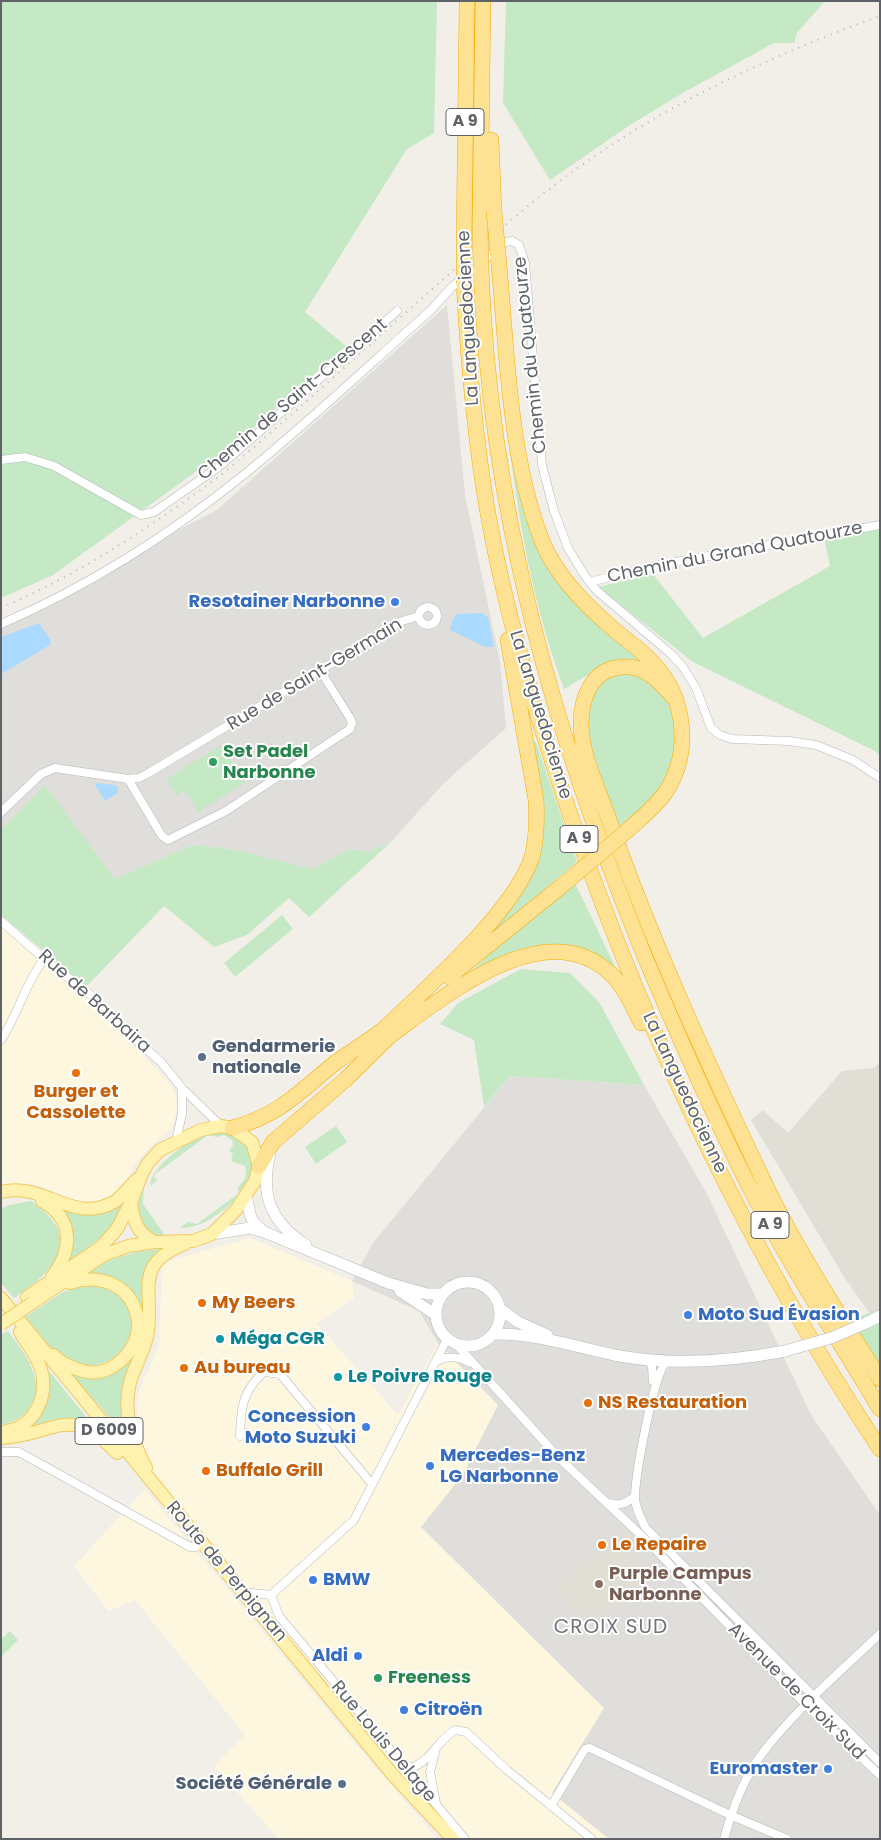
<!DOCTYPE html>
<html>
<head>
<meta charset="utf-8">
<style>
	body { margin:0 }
	#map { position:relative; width:881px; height:1840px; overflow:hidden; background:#f1efe8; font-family:Poppins,sans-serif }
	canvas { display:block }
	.frame { position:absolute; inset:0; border:2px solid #5f6368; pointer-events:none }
</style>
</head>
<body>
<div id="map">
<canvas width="881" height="1840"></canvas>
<div class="frame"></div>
</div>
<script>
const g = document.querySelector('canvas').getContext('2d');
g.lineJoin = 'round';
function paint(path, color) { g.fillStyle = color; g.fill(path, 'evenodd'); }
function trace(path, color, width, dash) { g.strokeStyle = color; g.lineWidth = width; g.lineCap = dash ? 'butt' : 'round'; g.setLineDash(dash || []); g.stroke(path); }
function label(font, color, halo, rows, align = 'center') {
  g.font = font + ' Poppins,sans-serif'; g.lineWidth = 4; g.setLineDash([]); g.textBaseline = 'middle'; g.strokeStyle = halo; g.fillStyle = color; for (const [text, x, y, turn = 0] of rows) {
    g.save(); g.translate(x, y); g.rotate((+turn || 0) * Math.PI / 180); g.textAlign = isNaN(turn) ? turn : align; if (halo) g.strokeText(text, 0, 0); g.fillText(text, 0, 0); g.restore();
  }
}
paint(new Path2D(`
	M 1,915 L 86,987 L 97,1009 L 165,1078 L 175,1093 L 178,1108 L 171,1129 L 154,1143 L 135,1163 L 127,1182 L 113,1195 L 96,1202 L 78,1204 L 48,1188 L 27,1183 L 1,1187 Z
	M 250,1238 L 352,1281 L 354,1298 L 316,1323 L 398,1415 L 438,1343 L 498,1405 L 462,1476 L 421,1527 L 604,1708 L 552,1793 L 609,1839 L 461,1839 L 345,1713 L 147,1465 L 136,1439 L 138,1393 L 159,1346 L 162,1263 Z
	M 145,1489 L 336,1721 L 437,1839 L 279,1839 L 214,1766 L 245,1735 L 135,1600 L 108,1611 L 74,1566 Z`), '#fef7e0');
paint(new Path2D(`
	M 447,305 L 465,495 L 500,662 L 506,728 L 443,784 L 391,842 L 369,852 L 350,849 L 312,869 L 232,849 L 192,845 L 115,879 L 45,786 L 1,829 L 1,622 L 217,510 Z
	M 510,1076 L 644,1085 L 707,1194 L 811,1415 L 880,1515 L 880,1839 L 609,1839 L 552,1793 L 604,1708 L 421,1527 L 462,1476 L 498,1405 L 438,1343 L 419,1311 L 352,1281 L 373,1243 Z`), '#e0deda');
paint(new Path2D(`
	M 880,1061 L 880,1310 L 871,1315 L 844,1277 L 751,1120 L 763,1110 L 788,1133 L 842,1071 L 874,1068 Z
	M 626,1533 L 634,1540 L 639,1554 L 647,1565 L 647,1572 L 644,1578 L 593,1629 L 554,1590 L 590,1554 L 598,1560 Z`), '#e1ded6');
paint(new Path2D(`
	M 1,1 L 437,1 L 434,133 L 407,149 L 305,312 L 346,346 L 241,439 L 53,575 L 1,598 Z
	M 506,1 L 825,1 L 797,33 L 794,43 L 774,43 L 681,94 L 630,125 L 550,180 L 503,103 Z
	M 492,261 L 506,374 L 540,544 L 656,670 L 595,671 L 564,689 C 513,553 505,405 492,261 Z
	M 880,529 L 880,756 L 875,751 L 693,662 L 598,587 L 653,574 L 703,638 L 830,566 L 824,537 Z
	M 615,672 L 642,674 C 651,683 666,695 671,706 C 684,737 672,776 651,800 C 642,811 629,819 618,827 L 593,761 L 585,726 L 594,687 Z
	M 532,741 L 536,742 L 577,862 L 484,940 L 531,868 Z
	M 222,745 L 245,783 L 198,812 L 185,790 L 176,796 L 166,779 Z
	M 45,785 L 115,879 L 192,845 L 232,849 L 312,869 L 350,849 L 369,852 L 391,842 L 309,917 L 289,898 L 247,935 L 214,947 L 164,906 L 86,987 L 1,915 L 1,829 Z
	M 575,883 L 622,981 L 579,952 L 469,974 L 490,953 Z
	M 282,915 L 293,929 L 235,977 L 224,963 Z
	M 521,969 L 570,973 L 599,1002 L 644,1085 L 510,1076 L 484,1107 L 474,1040 L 440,1024 L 458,1003 Z
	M 336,1126 L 347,1142 L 316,1164 L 305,1147 Z
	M 219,1132 L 226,1132 L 247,1143 C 249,1149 254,1156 254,1162 C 256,1191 207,1230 180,1228 L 188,1222 L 197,1224 L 239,1193 L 238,1187 C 245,1180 248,1176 245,1166 L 231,1161 L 233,1153 L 229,1151 L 233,1145 L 232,1140 L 224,1135 L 217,1137 L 208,1135 L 155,1174 L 154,1178 L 158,1179 L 151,1186 C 147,1171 182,1146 195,1138 C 202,1134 211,1133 219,1132 Z
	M 144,1180 L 143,1204 L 166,1237 C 131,1234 136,1205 144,1180 Z
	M 31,1201 C 85,1238 57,1270 14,1298 L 1,1283 L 1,1209 L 9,1205 Z
	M 121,1203 L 123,1205 L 112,1229 L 67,1263 C 73,1240 76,1232 62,1211 Z
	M 162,1249 L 136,1360 L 131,1445 L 100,1406 L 72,1377 L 74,1374 C 118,1388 125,1364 141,1330 L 116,1280 L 107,1275 L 87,1273 C 111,1257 134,1251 162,1249 Z
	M 94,1283 C 104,1287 117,1291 124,1300 C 151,1333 112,1378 72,1362 C 52,1354 38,1332 25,1317 L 63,1292 Z
	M 880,1310 L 880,1390 L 839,1322 Z
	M 8,1331 C 24,1353 50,1384 28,1410 C 22,1417 11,1424 1,1424 L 1,1335 Z
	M 50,1372 L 91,1423 L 88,1425 L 51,1422 L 29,1426 Z
	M 10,1631 L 18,1640 L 1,1657 L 1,1639 Z`), '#c5e8c5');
paint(new Path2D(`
	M 482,613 L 488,617 L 494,647 L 485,647 L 450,630 L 452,620 L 457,614 Z
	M 39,623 L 51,641 L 50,645 L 1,674 L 1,637 Z
	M 96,783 L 114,785 L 118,787 L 118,793 L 105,801 L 95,785 Z`), '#aadaff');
const street = new Path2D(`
	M 1,460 L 25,457 L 54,466 L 141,515 L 154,512 L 220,466 L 397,311
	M 590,582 L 659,565 L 880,525
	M419 616a9 9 0 1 1 18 0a9 9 0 1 1-18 0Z
	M 1,624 C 89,586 172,533 246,473 C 310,421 370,364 431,310 L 452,287 L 505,242 L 512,241 L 519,245 L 525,263 L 542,465 L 554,511 L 568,548 L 585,576 L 596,590 L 671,654 L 683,667 L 696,688 L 711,728 L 720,735 L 732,739 L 789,741 L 816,745 L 853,760 L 880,778
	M 128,779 L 162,836 L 168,840 L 226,811 L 350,729 L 352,723 L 350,718 L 320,670
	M 1,812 L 41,774 L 55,768 L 128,779 L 139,778 L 147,774 L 402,621 L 419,616
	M 1,921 L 44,959 L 92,996 L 116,1022 L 161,1062 L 182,1088 L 221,1126
	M 1,1040 C 18,1014 25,984 44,959
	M 176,1141 L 182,1114 L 182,1088
	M 456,1344 L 558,1457 L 646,1540 L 806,1705 L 880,1775
	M 649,1360 L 652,1367 L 653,1381
	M 437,1361 C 448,1355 458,1357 469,1362
	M 666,1362 C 653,1376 636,1473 635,1495 C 634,1506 641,1518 645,1527 L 880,1763
	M 240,1436 C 241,1408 242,1391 264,1372 L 280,1374 L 372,1484
	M 1,1452 L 19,1452 L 190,1547 L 196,1547
	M 608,1503 C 620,1506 625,1504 634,1497
	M 243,1592 L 271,1595 L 354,1520 L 447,1339
	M 271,1595 L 279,1616 L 465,1839
	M 435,1753 L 430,1772 L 436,1803
	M 403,1763 L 411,1768 C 432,1760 437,1741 455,1730 L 466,1732 L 507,1770 L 592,1839
	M 551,1806 L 585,1749 L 590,1748 L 730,1815 L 787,1839
	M 724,1839 C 732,1810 743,1779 761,1755 C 795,1710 839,1673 880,1634`);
const secondary = new Path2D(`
	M 270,1154 C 260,1194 270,1222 306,1245
	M 246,1196 C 251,1214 247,1218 263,1231
	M 212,1234 L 250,1228 L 264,1232 L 388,1283 L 427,1294 L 442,1294
	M436 1314a32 32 0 1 1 64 0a32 32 0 1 1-64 0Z
	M 400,1291 L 436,1315
	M 499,1308 L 518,1322 L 547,1335
	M 866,1323 L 880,1316
	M 493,1334 C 534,1333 573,1346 614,1355 C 671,1366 728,1362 785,1351`);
const primary = new Path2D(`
	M 1,1192 C 44,1181 72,1225 114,1202 C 122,1197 130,1186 136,1180
	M 42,1201 C 75,1219 72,1251 52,1277
	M 131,1202 C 133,1220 137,1234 155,1242
	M 27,1297 L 101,1247 L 117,1229 L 131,1202 L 142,1174 L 148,1163 L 160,1150 L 201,1130 L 221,1126 L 232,1128 L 252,1142 L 259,1166 L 255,1181 L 236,1210 L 212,1234 L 193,1241 L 155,1242 L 128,1246 L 104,1255 L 32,1303
	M 1,1298 L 393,1775 L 453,1839
	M 53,1355 C 60,1363 73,1368 83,1371 C 113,1380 145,1345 137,1315 C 129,1283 98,1274 70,1283
	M 6,1431 C 35,1427 49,1395 41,1369 C 37,1356 26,1343 20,1332
	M 1,1438 C 56,1436 67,1401 117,1453
	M 146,1468 C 131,1439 121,1408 132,1376 C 137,1363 144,1350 147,1337 C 156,1293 130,1265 185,1244`);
const highway = new Path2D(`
	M 491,140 L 494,211
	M 480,227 L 483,1
	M 464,242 L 467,1
	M 498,254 C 507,347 508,454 542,541 C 556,575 583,603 610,626 C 624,639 641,649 653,663 C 686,697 692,753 665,793 C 655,807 641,818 628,830
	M 481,268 C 489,509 554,735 645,957 C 678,1035 711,1111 749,1186 C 788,1263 836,1335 880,1409
	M 464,283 C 468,358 474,433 487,508 C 505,613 536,716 571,817 C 648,1039 750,1253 880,1449
	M 675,699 C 660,682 646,665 622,667 C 592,669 581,697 581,724 C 581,756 599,790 609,820 C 652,943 709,1066 765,1184 C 796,1249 841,1318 880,1379
	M 449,977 L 564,884
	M 384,1029 C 426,988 514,912 532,857 C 537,838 537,819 536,800 L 508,640
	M 391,1035 C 447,995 549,909 614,977 C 626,990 633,1007 641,1023
	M 232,1128 C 280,1115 298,1093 335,1063 C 354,1049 374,1038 392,1023
	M 259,1166 L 273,1142 L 345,1080 L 397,1029`);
trace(street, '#b5b8bc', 9);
trace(secondary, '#b6babf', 12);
trace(primary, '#f2c960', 14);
trace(highway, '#f9ab00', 16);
trace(street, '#fff', 8);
trace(secondary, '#fff', 11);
trace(primary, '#fff2af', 12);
trace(highway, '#fde293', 15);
trace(new Path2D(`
	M 1,608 C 80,574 152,526 221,475 C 295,413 366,348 438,284 C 487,241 535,197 589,160 C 679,98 778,53 880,16`), '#b6b7b8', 2, [1, 6]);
const secondaryBridge = new Path2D(`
	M 785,1351 L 831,1338 L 866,1323`);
const primaryBridge = new Path2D(`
	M 1,1324 L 32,1303`);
const highwayBridge = new Path2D(`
	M 494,211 L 498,254
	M 480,227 L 481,268
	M 464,242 L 464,283
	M 564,884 L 628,830`);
trace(secondaryBridge, '#b6babf', 12, []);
trace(primaryBridge, '#f2c960', 14, []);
trace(highwayBridge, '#f9ab00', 16, []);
trace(secondaryBridge, '#fff', 11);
trace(primaryBridge, '#fff2af', 12);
trace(highwayBridge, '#fde293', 15);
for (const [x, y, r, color] of [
	[395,602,5,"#3f7fe0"],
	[213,762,5,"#2e9e5b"],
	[202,1057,5,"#5c6f8a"],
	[76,1073,5,"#e8710a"],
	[202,1303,5,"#e8710a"],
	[688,1315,5,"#3f7fe0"],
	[220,1339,5,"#0f9aa8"],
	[184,1368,5,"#e8710a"],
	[338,1377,5,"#0f9aa8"],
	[588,1403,5,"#e8710a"],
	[366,1427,5,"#3f7fe0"],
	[430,1466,5,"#3f7fe0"],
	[206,1471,5,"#e8710a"],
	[602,1545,5,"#e8710a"],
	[313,1580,5,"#3f7fe0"],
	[599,1584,5,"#8d6e63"],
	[358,1656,5,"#3f7fe0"],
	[378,1678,5,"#2e9e5b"],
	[404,1710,5,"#3f7fe0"],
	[828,1769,5,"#3f7fe0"],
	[342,1784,5,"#5c6f8a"]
]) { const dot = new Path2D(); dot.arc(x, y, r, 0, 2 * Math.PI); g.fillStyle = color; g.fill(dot); trace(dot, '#fff', 2); }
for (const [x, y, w] of [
	[465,122,38],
	[579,839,38],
	[770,1225,38],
	[109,1431,68]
]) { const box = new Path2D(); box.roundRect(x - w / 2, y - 13.5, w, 27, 4); g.fillStyle = '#fff'; g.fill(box); trace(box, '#5f6368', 1); }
label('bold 16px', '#5f6368', null, [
	["A 9",465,122],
	["A 9",579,839],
	["A 9",770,1225],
	["D 6009",109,1431]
]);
label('18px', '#5f6368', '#fff', [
	["La Languedocienne",469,318,-93],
	["Chemin du Quatourze",531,355,-96],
	["Chemin de Saint-Crescent",293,400,-40],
	["Chemin du Grand Quatourze",735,553,-11],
	["Rue de Saint-Germain",315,675,-31],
	["La Languedocienne",540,715,73],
	["Rue de Barbaira",94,1002,42],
	["La Languedocienne",684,1093,65],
	["Route de Perpignan",226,1572,50],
	["Avenue de Croix Sud",796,1692,45],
	["Rue Louis Delage",383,1742,50]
]);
label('bold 18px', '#366cbe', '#fff', [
	["Resotainer Narbonne",385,602],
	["Moto Sud Évasion",698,1315,"left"],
	["Concession",356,1417],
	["Moto Suzuki",356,1438],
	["Mercedes-Benz",440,1456,"left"],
	["LG Narbonne",440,1477,"left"],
	["BMW",323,1580,"left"],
	["Aldi",348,1656],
	["Citroën",414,1710,"left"],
	["Euromaster",818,1769]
], 'right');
label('bold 18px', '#27864d', '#fff', [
	["Set Padel",223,752],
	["Narbonne",223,773],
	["Freeness",388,1678]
], 'left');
label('bold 18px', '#4e5e75', '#fff', [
	["Gendarmerie",212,1047],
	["nationale",212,1068],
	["Société Générale",332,1784,"right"]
], 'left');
label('bold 18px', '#c56008', '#fff', [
	["Burger et",76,1092,"center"],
	["Cassolette",76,1113,"center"],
	["My Beers",212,1303],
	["Au bureau",194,1368],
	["NS Restauration",598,1403],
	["Buffalo Grill",216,1471],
	["Le Repaire",612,1545]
], 'left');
label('bold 18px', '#0d838f', '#fff', [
	["Méga CGR",230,1339],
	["Le Poivre Rouge",348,1377]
], 'left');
label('bold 18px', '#785e54', '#fff', [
	["Purple Campus",609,1574],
	["Narbonne",609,1595]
], 'left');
g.letterSpacing = '1px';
label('20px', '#70757a', '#fff', [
	["CROIX SUD",611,1628]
]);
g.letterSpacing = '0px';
</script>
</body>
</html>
